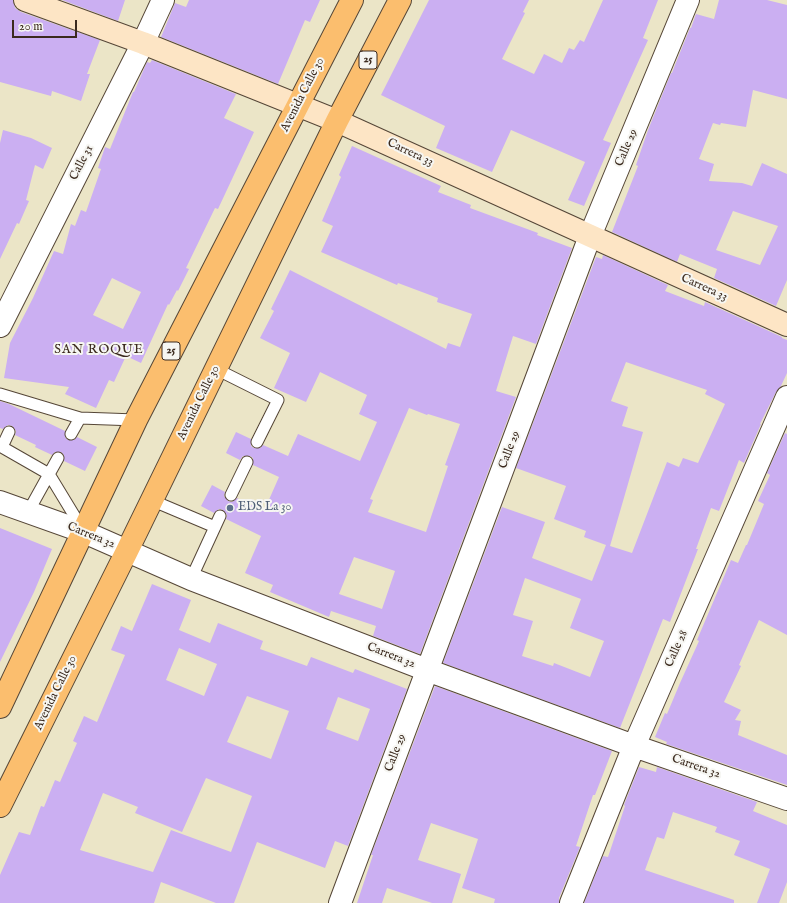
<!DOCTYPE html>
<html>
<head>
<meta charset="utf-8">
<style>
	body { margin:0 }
	#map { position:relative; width:787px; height:903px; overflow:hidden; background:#ebe5c7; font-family:"IM FELL English",serif }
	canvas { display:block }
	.scale { position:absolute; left:12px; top:20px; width:65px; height:18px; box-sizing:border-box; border:2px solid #3b2a1e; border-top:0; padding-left:5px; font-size:12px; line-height:14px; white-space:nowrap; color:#3b2a1e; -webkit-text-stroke:3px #f6f6f2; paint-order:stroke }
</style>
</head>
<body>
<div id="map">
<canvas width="787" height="903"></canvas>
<div class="scale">20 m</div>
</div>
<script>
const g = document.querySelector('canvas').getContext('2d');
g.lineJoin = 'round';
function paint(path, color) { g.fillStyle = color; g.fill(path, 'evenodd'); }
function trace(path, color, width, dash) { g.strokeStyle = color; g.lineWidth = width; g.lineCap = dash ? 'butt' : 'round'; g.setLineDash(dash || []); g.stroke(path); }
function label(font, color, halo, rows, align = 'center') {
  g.font = font + ' "IM FELL English",serif'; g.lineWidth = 4; g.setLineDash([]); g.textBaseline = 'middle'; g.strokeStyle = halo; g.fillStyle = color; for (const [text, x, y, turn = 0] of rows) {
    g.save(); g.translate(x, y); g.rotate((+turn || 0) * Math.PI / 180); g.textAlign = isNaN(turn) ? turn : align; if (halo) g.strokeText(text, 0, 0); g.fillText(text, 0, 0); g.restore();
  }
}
paint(new Path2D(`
	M 0,0 L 13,0 L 15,8 L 21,12 L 100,40 L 87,74 L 90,74 L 81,101 L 52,91 L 51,96 L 0,82 Z
	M 62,0 L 125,0 L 118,21 Z
	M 189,0 L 320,0 L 310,22 L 305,20 L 278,84 L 161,37 L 175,3 L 186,7 Z
	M 429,0 L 529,0 L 523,12 L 525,13 L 502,59 L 534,74 L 544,54 L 562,63 L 569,48 L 574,50 L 580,40 L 584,42 L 603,0 L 658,0 L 643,38 L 648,40 L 603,140 L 611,143 L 584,206 L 568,200 L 585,162 L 511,130 L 492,172 L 436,148 L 445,126 L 381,95 Z
	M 719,0 L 767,0 L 787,5 L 787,99 L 753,90 L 746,127 L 721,123 L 720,125 L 713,123 L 699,159 L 714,164 L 709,181 L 742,183 L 752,186 L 762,163 L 787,174 L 787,280 L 776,306 L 714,278 L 717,269 L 680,254 L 677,262 L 612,232 L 638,166 L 636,165 L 648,130 L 671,73 L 672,73 L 675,65 L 690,28 L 691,28 L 696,14 L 714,19 ZM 733,211 L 778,226 L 760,265 L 716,250 Z
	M 152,60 L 236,94 L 224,118 L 254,132 L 218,209 L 215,208 L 186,268 L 189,269 L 178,291 L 177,290 L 169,305 L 168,304 L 141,363 L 126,356 L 114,382 L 109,380 L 96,408 L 65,394 L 69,387 L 4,378 L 10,343 L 33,298 L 54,251 L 63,254 L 71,224 L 75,226 L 81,210 L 86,212 L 101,169 L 98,168 L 105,147 L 110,149 L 133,92 L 134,92 L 147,62 L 150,63 ZM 112,278 L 141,292 L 123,329 L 93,315 Z
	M 3,130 L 31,138 L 52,148 L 43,169 L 35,165 L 26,200 L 29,201 L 19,224 L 17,223 L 0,259 L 0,143 Z
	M 352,146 L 441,186 L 438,192 L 471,205 L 470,208 L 538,233 L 537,235 L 572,248 L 536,344 L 513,336 L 496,391 L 516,397 L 420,654 L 373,636 L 376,626 L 331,611 L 329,617 L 270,592 L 273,585 L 245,573 L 261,536 L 226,519 L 227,515 L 223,510 L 219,509 L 214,513 L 201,506 L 212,485 L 225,492 L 224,496 L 228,501 L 232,502 L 237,498 L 264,511 L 279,477 L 253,465 L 253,458 L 250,456 L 243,456 L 240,460 L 226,453 L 236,432 L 251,439 L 251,446 L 254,448 L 260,448 L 263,445 L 288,456 L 298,434 L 360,461 L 377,422 L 359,414 L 367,395 L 320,372 L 306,402 L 274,388 L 290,353 L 260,338 L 274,311 L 271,309 L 290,270 L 446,349 L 448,343 L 460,347 L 472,314 L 437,302 L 438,298 L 398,283 L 397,285 L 321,252 L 333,226 L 322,221 L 341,177 L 339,175 ZM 409,408 L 427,415 L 428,414 L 460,424 L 445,465 L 448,466 L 426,532 L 368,512 L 373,500 L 370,499 ZM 354,557 L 395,571 L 382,609 L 339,594 Z
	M 603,255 L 668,285 L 665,291 L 704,306 L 705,302 L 782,337 L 782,338 L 787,340 L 787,373 L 781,386 L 776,392 L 760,424 L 761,424 L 744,463 L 739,460 L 719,511 L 711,508 L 696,549 L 698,549 L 670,622 L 663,619 L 620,728 L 443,663 L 502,507 L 545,522 L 532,558 L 592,581 L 606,545 L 584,537 L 586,531 L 554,519 L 566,486 L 516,468 L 596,257 L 602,259 ZM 626,362 L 707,390 L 705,394 L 725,404 L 698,463 L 683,458 L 679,467 L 667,462 L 632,553 L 610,546 L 643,432 L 622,426 L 628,407 L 611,401 ZM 525,578 L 581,599 L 570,628 L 604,641 L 590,677 L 554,663 L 553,666 L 522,656 L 533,621 L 513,615 Z
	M 0,401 L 9,404 L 65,431 L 65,437 L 68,440 L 74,440 L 77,437 L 97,447 L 85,471 L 64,461 L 64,455 L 61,452 L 55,452 L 52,455 L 35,447 L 36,445 L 15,435 L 16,431 L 12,426 L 8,425 L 3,429 L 0,428 Z
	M 785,433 L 787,434 L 787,635 L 759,620 L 739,665 L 741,666 L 724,702 L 741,710 L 735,720 L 741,721 L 738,735 L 787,755 L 787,785 L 666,744 L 667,742 L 655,737 L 665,713 L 667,714 L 680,683 L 699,641 L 697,640 L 731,560 L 738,563 L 746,545 L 747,545 L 764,504 L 758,501 L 770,475 L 767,473 Z
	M 0,528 L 52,549 L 34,592 L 0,662 Z
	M 152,584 L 191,600 L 179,630 L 210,643 L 218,623 L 263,641 L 260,649 L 307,666 L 311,657 L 353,673 L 355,669 L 407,689 L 348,846 L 335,841 L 325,868 L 257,842 L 234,903 L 216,903 L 161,882 L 154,903 L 0,903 L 0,875 L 19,832 L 30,835 L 41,806 L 44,807 L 55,780 L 60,782 L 77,743 L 73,741 L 84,716 L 97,722 L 125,655 L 111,650 L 121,626 L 132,631 ZM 179,648 L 217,664 L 204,696 L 166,680 ZM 247,696 L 289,711 L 271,759 L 227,742 ZM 338,697 L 370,709 L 358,741 L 326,729 ZM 206,778 L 252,796 L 231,852 L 171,830 L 153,872 L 80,850 L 103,793 L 138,807 L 135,813 L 182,832 Z
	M 435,686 L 612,751 L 595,795 L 593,795 L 576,846 L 580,847 L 559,898 L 559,903 L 494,903 L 495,899 L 462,888 L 478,839 L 431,823 L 418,860 L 461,874 L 452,903 L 432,903 L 387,888 L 382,903 L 357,903 L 373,855 L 371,855 Z
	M 639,767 L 656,772 L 657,767 L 757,802 L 753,811 L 787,825 L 787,882 L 779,903 L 757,903 L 770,869 L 734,855 L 740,841 L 715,832 L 717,827 L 673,812 L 664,839 L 657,837 L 645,870 L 734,900 L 734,903 L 584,903 L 603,856 L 608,857 L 625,806 L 624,805 Z`), '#cbaff2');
const lane = new Path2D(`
	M 216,369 L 278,400 L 257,442
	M 0,394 L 80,418 L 136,420
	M 71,434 L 80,418
	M 0,446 L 49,474 L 83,530
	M 2,447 L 9,432
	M 231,495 L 247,462
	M 151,500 L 215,527
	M 28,512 L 58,458
	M 191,579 L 220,516`);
const street = new Path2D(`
	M 0,326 L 143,43 L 163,0
	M 0,502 L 84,532 L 191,579 L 427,670 L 634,746 L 787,799
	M 340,903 L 590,236 L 688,0
	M 571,903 L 634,746 L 787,397`);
const secondary = new Path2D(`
	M 25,0 L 143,43 L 337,121 L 787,325`);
const highway = new Path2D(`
	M 0,707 L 136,420 L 352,0
	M 0,806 L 127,551 L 337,121 L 400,0`);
trace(lane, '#554637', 13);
trace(street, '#554637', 24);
trace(secondary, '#554637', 24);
trace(highway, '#554637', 24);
trace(lane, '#fff', 11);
trace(street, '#fff', 22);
trace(secondary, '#fde5c5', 22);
trace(highway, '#fbbe6e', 22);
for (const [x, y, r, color] of [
	[230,508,4,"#5c6f8a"]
]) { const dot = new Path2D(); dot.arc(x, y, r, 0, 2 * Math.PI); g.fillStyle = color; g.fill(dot); trace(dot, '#f6f6f2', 1.5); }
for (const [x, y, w] of [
	[368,60,18],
	[171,351,18]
]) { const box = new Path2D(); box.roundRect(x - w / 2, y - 9, w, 18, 3); g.fillStyle = '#f6f6f2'; g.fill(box); trace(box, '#3b2a1e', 1); }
label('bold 11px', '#3b2a1e', null, [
	["25",368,60],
	["25",171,351]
]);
label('12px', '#3b2a1e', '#f6f6f2', [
	["Avenida Calle 30",303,95,-63],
	["Calle 29",627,148,-67],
	["Carrera 33",410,153,25],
	["Calle 31",82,163,-63],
	["Carrera 33",704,288,24],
	["Avenida Calle 30",199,403,-64],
	["Calle 29",510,450,-69],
	["Carrera 32",91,536,22],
	["Calle 28",677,649,-66],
	["Carrera 32",391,656,21],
	["Avenida Calle 30",56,693,-64],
	["Calle 29",396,753,-69],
	["Carrera 32",696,767,19]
]);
label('12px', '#4e5e75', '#f6f6f2', [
	["EDS La 30",238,508]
], 'left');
g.letterSpacing = '1px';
label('13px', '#3b2a1e', '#f6f6f2', [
	["SAN ROQUE",99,350]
]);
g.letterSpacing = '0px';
</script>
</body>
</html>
